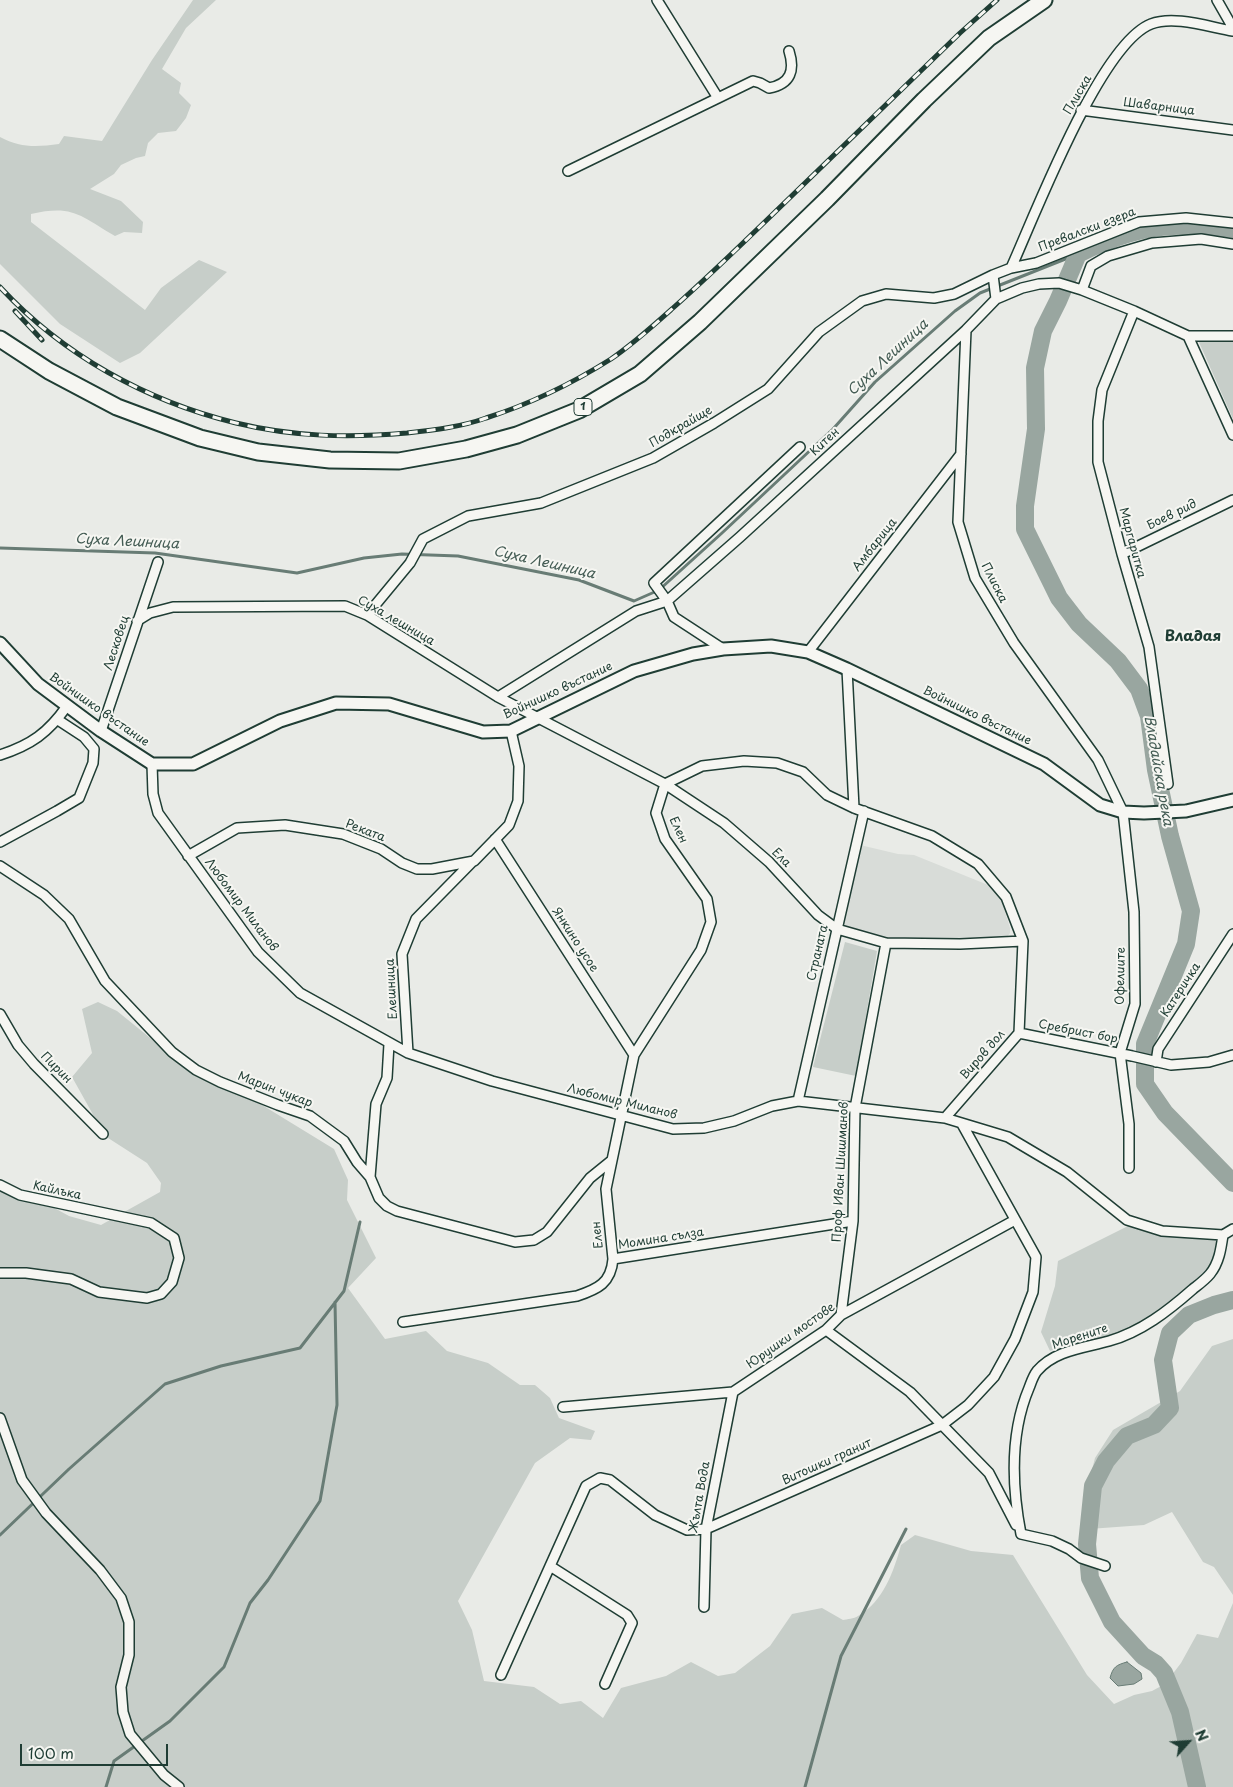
<!DOCTYPE html>
<html>
<head>
<meta charset="utf-8">
<style>
	body { margin:0 }
	#map { position:relative; width:1233px; height:1787px; overflow:hidden; background:#e9ebe7; font-family:"Playpen Sans",sans-serif }
	canvas { display:block }
	.north { position:absolute; left:1163px; top:1717px; width:50px; height:50px; -webkit-text-stroke:4px #f6f6f2; paint-order:stroke; rotate:64deg; font-size:14px; font-weight:700; line-height:20px; text-align:center; color:#1f3d34 }
	.north::after { content:''; display:block; margin:auto; width:18px; height:22px; background:#1f3d34; clip-path:polygon(50% 0,100% 100%,50% 72%,0 100%) }
	.scale { position:absolute; left:20px; top:1744px; width:148px; height:22px; box-sizing:border-box; border:2px solid #1f3d34; border-top:0; padding-left:6px; font-size:15px; line-height:18px; white-space:nowrap; color:#1f3d34; -webkit-text-stroke:4px #f6f6f2; paint-order:stroke }
</style>
</head>
<body>
<div id="map">
<canvas width="1233" height="1787"></canvas>
<div class="north">N</div>
<div class="scale">100 m</div>
</div>
<script>
const g = document.querySelector('canvas').getContext('2d');
g.lineJoin = 'round';
function paint(path, color) { g.fillStyle = color; g.fill(path, 'evenodd'); }
function trace(path, color, width, dash) { g.strokeStyle = color; g.lineWidth = width; g.lineCap = dash ? 'butt' : 'round'; g.setLineDash(dash || []); g.stroke(path); }
function label(font, color, halo, rows, align = 'center') {
  g.font = font + ' "Playpen Sans",sans-serif'; g.lineWidth = 4; g.setLineDash([]); g.textBaseline = 'middle'; g.strokeStyle = halo; g.fillStyle = color; for (const [text, x, y, turn = 0] of rows) {
    g.save(); g.translate(x, y); g.rotate((+turn || 0) * Math.PI / 180); g.textAlign = isNaN(turn) ? turn : align; if (halo) g.strokeText(text, 0, 0); g.fillText(text, 0, 0); g.restore();
  }
}
paint(new Path2D(`
	M 860,845 L 898,854 L 914,855 L 998,889 L 1010,928 L 1010,933 L 1007,937 L 993,942 L 890,938 L 845,926 L 842,921 Z`), '#d8dcd8');
paint(new Path2D(`
	M 193,0 L 216,0 L 186,28 L 162,69 L 181,83 L 179,93 L 191,105 L 186,118 L 176,131 L 158,133 L 148,143 L 145,156 L 136,158 L 121,165 L 114,174 L 90,189 L 121,201 L 143,222 L 142,233 L 124,232 L 115,236 C 81,216 73,204 31,214 L 31,222 L 145,310 L 161,288 L 199,260 L 227,272 L 140,353 L 120,363 L 60,324 L 0,264 L 0,137 C 20,148 37,147 59,144 L 64,136 L 102,141 L 152,60 Z
	M 1198,340 L 1233,341 L 1233,419 Z
	M 845,942 L 877,951 L 856,1076 L 813,1067 Z
	M 98,1002 L 117,1011 L 191,1071 L 249,1097 L 334,1149 L 348,1180 L 347,1200 L 376,1258 L 348,1288 L 385,1339 L 426,1331 L 447,1351 L 488,1363 L 520,1385 L 535,1385 L 550,1398 L 559,1418 L 595,1431 L 591,1440 L 570,1438 L 535,1463 L 458,1601 L 472,1630 L 484,1681 L 534,1687 L 560,1704 L 581,1701 L 603,1718 L 621,1688 L 666,1676 L 691,1662 L 718,1676 L 735,1673 L 770,1646 L 792,1614 L 822,1608 L 843,1620 C 847,1619 854,1619 858,1616 C 883,1602 894,1571 901,1545 L 915,1535 L 971,1551 L 1013,1555 L 1087,1675 L 1114,1704 L 1134,1695 L 1152,1691 L 1165,1684 L 1181,1663 L 1197,1634 L 1218,1638 L 1233,1603 L 1233,1787 L 0,1787 L 0,1189 L 27,1193 L 69,1216 L 101,1225 L 160,1192 L 161,1183 L 147,1163 L 105,1136 L 72,1077 L 92,1053 L 82,1009 Z
	M 1136,1222 L 1162,1231 L 1223,1235 L 1209,1275 L 1166,1312 L 1095,1344 L 1091,1336 L 1050,1351 L 1041,1332 L 1055,1286 L 1058,1261 Z
	M 1233,1339 L 1233,1595 L 1214,1567 L 1203,1562 L 1172,1512 L 1144,1525 L 1089,1529 L 1083,1505 L 1095,1458 L 1113,1430 L 1180,1391 L 1212,1346 Z`), '#c7cec9');
const water = new Path2D(`
	M 1127,1662 L 1141,1673 L 1142,1679 L 1134,1684 L 1118,1686 L 1110,1678 C 1113,1667 1116,1665 1127,1662 Z`);
paint(water, '#99a6a0');
trace(water, '#687c75', 1);
trace(new Path2D(`
	M 0,548 L 155,553 L 297,573 L 364,558 L 402,554 L 458,556 L 579,580 L 634,601 L 659,590 L 722,533 L 833,429 L 875,382 L 955,311 L 980,293 L 1078,254
	M 0,1535 L 69,1469 L 165,1384 L 221,1366 L 300,1348 L 344,1291 L 360,1222
	M 106,1787 L 114,1761 L 170,1721 L 224,1667 L 250,1603 L 268,1580 L 320,1501 L 337,1405 L 335,1302
	M 805,1787 L 841,1656 L 906,1529`), '#687c75', 3);
trace(new Path2D(`
	M 1233,229 C 1217,228 1202,226 1186,226 C 1148,224 1112,237 1078,254 L 1058,301 L 1043,331 L 1035,368 L 1036,429 L 1025,506 L 1025,529 L 1059,598 L 1079,624 L 1118,661 L 1139,689 L 1149,716 L 1156,770 L 1170,836 L 1191,911 L 1186,944 L 1145,1044 L 1145,1084 L 1165,1113 L 1233,1183
	M 1197,1787 L 1180,1712 L 1164,1673 L 1156,1664 L 1143,1656 L 1112,1622 L 1090,1578 L 1087,1544 L 1093,1486 L 1106,1461 L 1127,1436 L 1154,1425 L 1170,1408 L 1163,1360 L 1170,1333 L 1189,1315 L 1214,1305 L 1233,1300`), '#99a6a0', 18);
const minor = new Path2D(`
	M 657,0 L 718,98
	M 1217,0 L 1233,28
	M 1081,110 L 1233,130
	M 568,171 L 753,81 L 760,83 L 769,88 C 791,84 795,70 789,51
	M 1011,268 C 1035,215 1100,44 1151,24 C 1174,15 1209,27 1233,31
	M 993,275 L 996,299
	M 1082,290 L 1091,266 L 1108,256 L 1152,243 L 1201,239 L 1233,244
	M 1134,311 L 1102,390 L 1098,421 L 1098,462 L 1122,554 L 1149,647 L 1168,784
	M 966,330 L 958,522 L 975,578 L 1014,643 L 1098,760 L 1123,812 L 1134,912 L 1135,1004 L 1120,1053 L 1129,1124 L 1129,1168
	M 1188,336 L 1233,435
	M 800,447 L 654,583 L 667,601 L 740,537 L 966,330 L 996,299 L 1022,288 L 1039,284 L 1059,283 L 1082,290 L 1134,311 L 1188,336 L 1233,336
	M 1122,554 L 1233,500
	M 367,615 L 410,563 L 423,539 L 468,516 L 541,503 L 653,458 L 714,423 L 768,389 L 819,332 L 862,301 L 886,294 L 934,298 L 954,294 L 993,275 L 1011,268 L 1036,263 L 1139,222 L 1186,218 L 1233,223
	M 137,621 L 150,613 L 173,607 L 345,606 L 367,615 L 498,697 L 665,784 L 724,823 L 769,862 L 818,915 L 837,929 L 886,943 L 960,944 L 1023,941
	M 808,652 L 961,454
	M 847,669 L 854,808
	M 498,697 L 636,611 L 667,601 L 674,617 L 723,649
	M 101,731 L 158,562
	M 0,755 C 31,745 48,733 67,706
	M 152,764 L 153,794 L 158,813 L 258,952 L 300,993 L 408,1053 L 492,1081 L 673,1129 L 704,1128 L 734,1121 L 772,1106 L 798,1101 L 945,1118 L 1008,1137 L 1067,1172 L 1127,1220 L 1162,1231 L 1223,1235 L 1233,1229
	M 495,839 L 634,1055
	M 0,842 L 57,811 L 79,798 L 93,763 L 94,749 L 84,737 L 58,720
	M 188,856 L 237,828 L 285,825 L 343,834 L 381,849 L 402,863 L 417,869 L 432,869 L 474,861 L 509,825 L 518,801 L 519,766 L 511,731
	M 0,866 L 44,895 L 69,919 L 105,981 L 172,1052 L 196,1070 L 220,1082 L 278,1105 L 310,1116 L 344,1141 L 357,1162 L 370,1177 L 379,1198 L 387,1206 L 397,1211 L 515,1242 L 534,1240 L 547,1232 L 590,1178 L 611,1161
	M 0,1014 L 18,1045 L 34,1064 L 103,1134
	M 1019,1033 L 1132,1056 L 1171,1065 L 1209,1062 L 1233,1055
	M 408,1053 L 402,954 L 416,919 L 473,861
	M 1156,1062 L 1158,1049 L 1233,934
	M 798,1101 L 864,811
	M 370,1177 L 376,1104 L 387,1078 L 389,1044
	M 0,1185 L 20,1195 L 151,1223 L 174,1238 L 179,1258 L 172,1282 L 161,1294 L 147,1298 L 99,1292 L 71,1279 L 26,1273 L 0,1273
	M 613,1259 L 606,1189 L 634,1055 L 701,950 L 711,922 L 707,899 L 665,839 L 656,813 L 665,784 L 702,766 L 744,761 L 777,763 L 803,772 L 827,795 L 854,808 L 932,836 L 978,864 L 1006,897 L 1023,941 L 1019,1033 L 945,1118
	M 841,1315 L 853,1221 L 855,1108 L 886,943
	M 403,1322 L 577,1296 C 598,1289 611,1283 613,1259 L 853,1221
	M 826,1330 L 910,1392 L 989,1473 L 1016,1525
	M 563,1407 L 733,1392 L 826,1330 L 841,1315 L 1015,1220
	M 0,1418 L 22,1480 L 46,1513 L 100,1570 L 121,1598 L 129,1622 L 129,1655 L 121,1687 L 123,1712 L 130,1734 L 164,1775 L 179,1787
	M 1021,1534 C 1012,1487 1010,1433 1029,1388 C 1031,1383 1033,1376 1037,1371 C 1055,1350 1084,1348 1109,1341 C 1141,1332 1168,1311 1193,1289 C 1198,1285 1205,1280 1210,1274 C 1219,1263 1221,1249 1223,1235
	M 1021,1534 L 1052,1541 L 1069,1549 L 1081,1558 L 1105,1566
	M 550,1566 L 627,1615 L 632,1623 L 605,1684
	M 704,1607 L 706,1529 L 733,1392
	M 501,1675 L 586,1486 L 600,1478 L 610,1480 L 655,1515 L 687,1530 L 706,1529 L 942,1425 L 968,1405 L 994,1377 L 1015,1339 L 1033,1292 L 1036,1257 L 962,1124`);
const tertiary = new Path2D(`
	M 0,643 L 38,684 L 101,731 L 152,764 L 193,764 L 280,721 L 336,703 L 389,704 L 483,732 L 511,731 L 634,671 L 693,654 L 723,649 L 771,646 L 808,652 L 847,669 L 1044,764 L 1100,805 L 1123,812 L 1144,813 L 1186,811 L 1233,800`);
const trunk = new Path2D(`
	M 0,339 L 49,371 L 117,407 L 200,438 L 258,452 L 330,460 L 399,461 L 466,449 L 517,435 L 579,410 L 640,374 L 700,322 L 827,199 L 924,100 L 989,38 L 1044,0`);
trace(minor, '#1f3d34', 12);
trace(tertiary, '#1f3d34', 15);
trace(trunk, '#1f3d34', 19);
trace(minor, '#f6f6f2', 9);
trace(tertiary, '#f6f6f2', 11);
trace(trunk, '#f6f6f2', 15);
const rail = new Path2D(`
	M 0,287 C 63,355 146,401 236,423 C 294,437 348,438 407,433 C 434,430 461,427 486,418 C 530,404 573,383 611,359 C 633,344 654,325 673,308 C 708,277 741,245 774,213 C 836,153 898,93 960,33 L 997,0
	M 15,311 L 42,340`);
trace(rail, '#1f3d34', 5);
trace(rail, '#f6f6f2', 3, [9]);
for (const [x, y, w] of [
	[583,407,18]
]) { const box = new Path2D(); box.roundRect(x - w / 2, y - 8.5, w, 17, 4); g.fillStyle = '#f6f6f2'; g.fill(box); trace(box, '#1f3d34', 1); }
label('bold 11px', '#1f3d34', null, [
	["1",583,407]
]);
label('12px', '#1f3d34', '#f6f6f2', [
	["Плиска",1078,95,-60],
	["Шаварница",1159,107,7],
	["Превалски езера",1087,230,-21],
	["Подкрайще",681,427,-30],
	["Китен",825,442,-43],
	["Боев рид",1172,515,-26],
	["Маргаритка",1132,543,75],
	["Амбарица",875,545,-52],
	["Плиска",994,583,63],
	["Суха лешница",396,621,30],
	["Лесковец",117,643,-72],
	["Войнишко въстание",558,691,-25],
	["Войнишко въстание",99,710,35],
	["Войнишко въстание",977,716,26],
	["Елен",678,830,65],
	["Реката",365,831,21],
	["Ела",781,858,45],
	["Любомир Миланов",241,905,53],
	["Янкино усое",575,940,57],
	["Страната",818,953,-77],
	["Офелиите",1121,976,-89],
	["Елешница",392,989,-93],
	["Катеричка",1181,990,-57],
	["Сребрист бор",1078,1032,11],
	["Виров дол",983,1055,-49],
	["Пирин",56,1068,45],
	["Марин чукар",275,1090,21],
	["Любомир Миланов",622,1102,14],
	["Проф Иван Шишманов",841,1172,-87],
	["Кайлъка",57,1191,12],
	["Елен",598,1235,-96],
	["Момина сълза",661,1239,-9],
	["Юрушки мостове",791,1336,-35],
	["Морените",1080,1337,-18],
	["Витошки гранит",827,1462,-24],
	["Жълта Вода",700,1497,-80]
]);
label('italic 14px', '#445c54', '#f6f6f2', [
	["Суха Лешница",888,358,-43],
	["Суха Лешница",127,542,3],
	["Суха Лешница",544,563,13],
	["Владайска река",1158,771,80]
]);
label('bold 15px', '#1f3d34', '#f6f6f2', [
	["Владая",1193,637]
]);
</script>
</body>
</html>
